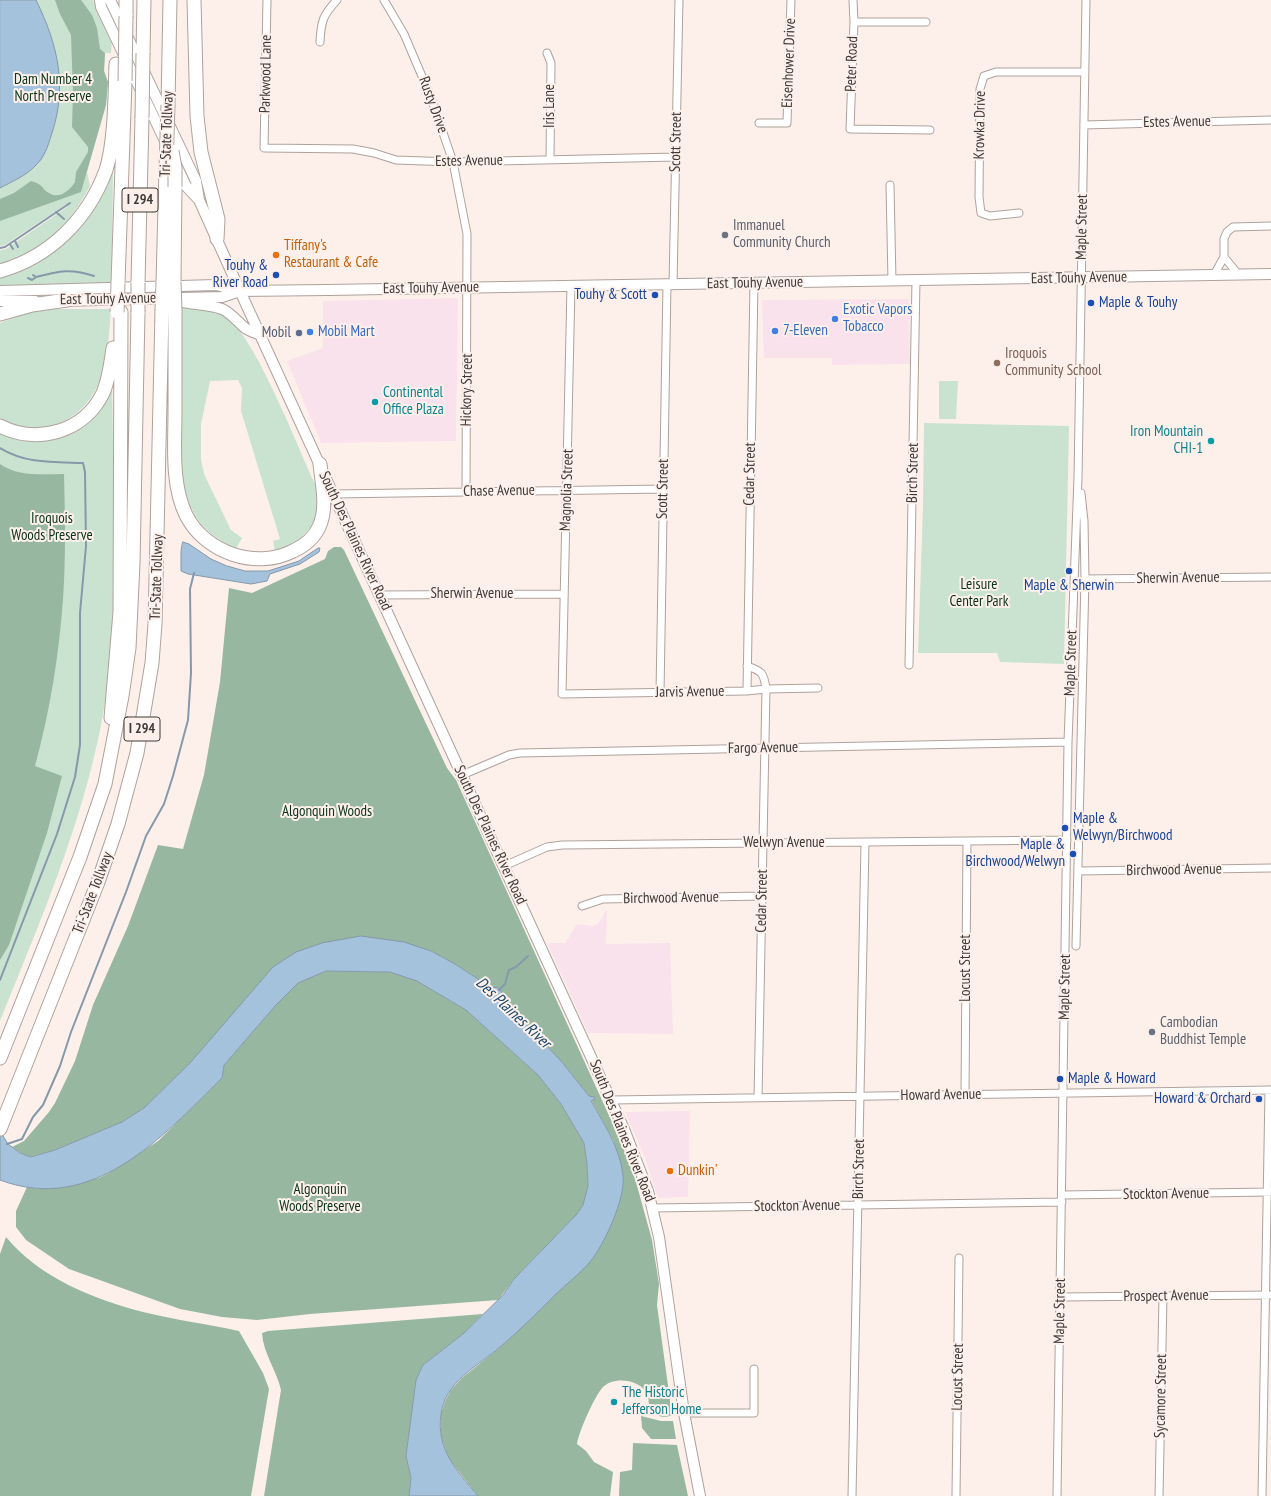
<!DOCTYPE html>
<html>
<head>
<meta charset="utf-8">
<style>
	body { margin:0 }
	canvas { display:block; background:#fdf0eb }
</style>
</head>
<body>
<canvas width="1271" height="1496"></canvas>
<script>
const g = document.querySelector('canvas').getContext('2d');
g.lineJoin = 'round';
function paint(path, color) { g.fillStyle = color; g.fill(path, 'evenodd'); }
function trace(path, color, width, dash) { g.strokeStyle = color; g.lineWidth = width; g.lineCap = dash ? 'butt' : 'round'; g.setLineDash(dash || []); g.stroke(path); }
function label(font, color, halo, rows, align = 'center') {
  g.font = font + ' "PT Sans Narrow",sans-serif'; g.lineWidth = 4; g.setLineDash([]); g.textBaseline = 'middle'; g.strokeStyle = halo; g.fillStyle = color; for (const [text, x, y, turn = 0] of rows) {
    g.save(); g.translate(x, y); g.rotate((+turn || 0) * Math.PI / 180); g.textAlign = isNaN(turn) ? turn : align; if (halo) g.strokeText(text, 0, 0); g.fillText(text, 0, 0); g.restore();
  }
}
paint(new Path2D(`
	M 458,298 L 456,441 L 321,443 L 287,361 L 323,348 L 323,301 Z
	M 909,299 L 910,364 L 832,365 L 832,358 L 764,358 L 762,300 Z
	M 607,909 L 606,944 L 670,943 L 673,1034 L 588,1033 L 547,943 L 565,943 L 577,924 L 592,926 L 598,924 Z
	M 690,1111 L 688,1197 L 658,1198 L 645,1158 L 625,1112 Z`), '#fae2ed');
paint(new Path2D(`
	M 0,0 L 93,0 L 112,40 L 111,53 L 105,53 L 104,71 L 108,82 L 106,105 L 87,172 L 90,186 C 76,212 58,238 32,252 C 22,258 10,261 0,265 L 0,250 L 6,249 L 67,207 L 65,205 L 5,245 L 0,246 Z
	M 113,164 L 112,284 L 0,288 L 0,277 C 66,256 88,227 113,164 Z
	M 181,308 C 195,308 213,308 225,316 C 253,332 298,447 314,482 L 318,492 L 317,524 C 309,526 305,535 298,540 C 291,545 283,548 275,551 L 273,541 L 280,539 L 241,411 L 242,388 L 238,380 L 210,381 L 201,424 L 201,459 L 204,474 L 231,530 L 242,538 L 236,549 C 218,540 200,528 192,509 C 178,480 181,443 181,412 C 181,377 181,343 181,308 Z
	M 36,309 L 111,309 C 109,333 108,363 98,385 C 80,424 37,440 0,418 L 0,323 Z
	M 939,381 L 958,381 L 956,419 L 939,419 Z
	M 112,382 C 113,437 114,492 114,547 C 114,607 113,666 101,725 C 81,828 39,924 0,1021 L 0,432 L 62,435 Z
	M 924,423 L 1069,426 L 1064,664 L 1000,662 L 997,653 L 918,653 L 923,506 Z`), '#cae3d1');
paint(new Path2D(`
	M 55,0 L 81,0 L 92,15 L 97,28 L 100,49 L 105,53 L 104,71 L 108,82 L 106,105 L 81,192 L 0,221 L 0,199 L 14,193 L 31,181 C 45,185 41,189 49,193 C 59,200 70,190 75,182 L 76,172 L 88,152 L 88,147 L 72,127 L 73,93 L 71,35 L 60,14 Z
	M 0,464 C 18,477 43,474 64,474 C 65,515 66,557 63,599 C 59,655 50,711 35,766 L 62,776 L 47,833 L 9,945 L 0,960 Z
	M 334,547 L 341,547 L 344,550 L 447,768 L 456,780 L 622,1144 L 636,1182 L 652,1240 L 659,1284 L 657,1305 L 672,1415 C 663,1419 656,1416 649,1410 C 649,1405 649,1398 647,1394 C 640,1379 613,1376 602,1388 C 594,1398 579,1431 577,1444 L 586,1451 L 594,1462 L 613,1472 L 610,1496 L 478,1496 L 448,1458 L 441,1436 L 441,1413 L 445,1401 L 451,1390 L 462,1378 L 499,1348 L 590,1261 L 614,1142 L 589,1096 L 561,1061 L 512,1010 L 499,988 L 490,987 L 455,964 L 431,951 L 273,967 L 215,1036 L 190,1064 L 144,1108 L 122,1122 L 55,1150 L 30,1157 L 21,1153 L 12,1147 L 24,1141 L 49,1112 L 55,1103 L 75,1061 L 93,1005 L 128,926 L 158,845 L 183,849 L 204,775 L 220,682 L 229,588 L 252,593 L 325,559 L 328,551 Z
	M 326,971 L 390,972 L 417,981 L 466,1010 L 538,1075 L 561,1104 L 584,1143 L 587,1164 L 588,1186 L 583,1205 L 577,1214 L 514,1279 L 498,1300 L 310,1314 L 257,1320 L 222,1317 L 180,1309 L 69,1269 L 26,1240 L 16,1227 L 16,1211 L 27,1187 L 39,1189 L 99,1178 L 107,1174 L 158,1141 L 222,1078 L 224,1065 L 275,1006 L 298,983 Z
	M 6,1237 C 40,1278 93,1299 143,1312 C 175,1320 208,1324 239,1331 L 263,1373 L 269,1389 L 251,1496 L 0,1496 L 0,1254 Z
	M 483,1314 L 463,1334 L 423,1365 L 416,1380 L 406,1456 L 411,1478 L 409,1496 L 264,1496 L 281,1390 C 277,1371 263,1353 262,1333 L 268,1331 Z
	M 641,1416 L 661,1421 L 673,1421 L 676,1439 L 651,1439 L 642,1428 Z
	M 633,1443 L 677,1445 L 688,1496 L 619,1496 L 620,1472 L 632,1470 Z`), '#97b7a0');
const water = new Path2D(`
	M 0,0 L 36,0 C 58,45 68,87 51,136 C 48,146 44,158 36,165 C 26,176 13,181 0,188 Z
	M 183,542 L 189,544 L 211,559 L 227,566 L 245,571 L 268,571 L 299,561 L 318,548 L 320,548 L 319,552 L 300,564 L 270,574 L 267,581 L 251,584 L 188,574 L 181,571 L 181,551 Z
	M 361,936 L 404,942 L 431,951 L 455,964 L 490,987 L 499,988 L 512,1010 L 561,1061 L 589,1096 L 594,1097 L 595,1099 L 591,1101 C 604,1124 620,1148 623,1175 C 626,1198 604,1245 590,1262 C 580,1274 566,1284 555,1295 C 537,1313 519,1331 500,1347 C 479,1365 444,1383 441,1414 C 436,1450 457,1471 478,1496 L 409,1496 L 411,1478 L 406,1456 L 416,1380 L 423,1365 L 463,1334 L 503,1295 L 514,1279 L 577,1214 L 583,1205 L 588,1186 L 587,1164 L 584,1143 L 561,1104 L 538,1075 L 466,1010 L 417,981 L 390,972 L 326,971 L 298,983 L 275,1006 L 224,1065 L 222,1078 C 162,1137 93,1215 0,1180 L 0,1131 L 8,1144 L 20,1153 L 31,1157 L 55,1150 L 122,1122 L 144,1108 L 190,1063 L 273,967 L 296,952 L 322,943 Z`);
paint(water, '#a4c2db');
trace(water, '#8599aa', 1);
trace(new Path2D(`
	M 56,212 L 64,219
	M 15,241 L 18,247
	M 10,244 L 13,249
	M 0,248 L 5,247 L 70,203
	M 33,275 L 36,277 C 59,271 71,268 94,276
	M 28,278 L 32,280 L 36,277
	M 0,448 C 26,464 54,462 83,463 L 85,472 L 86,546 L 80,613 L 80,745 L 75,777 L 57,834 L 0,980
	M 499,990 L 505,984 L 509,970 L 516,967 L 528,956
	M 7,1144 L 22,1139 L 33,1117 L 43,1105 L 60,1066 L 71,1032 L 126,892 L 146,836 L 164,804 L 173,776 L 188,720 L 191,673 L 190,589 L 194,573`), '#8599aa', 2);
const street = new Path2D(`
	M 267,0 L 264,148 L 353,149 L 374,153 L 396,160 L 453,162 L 676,157
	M 384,0 L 404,34 L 430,95 L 453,162 L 467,234 L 466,492
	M 853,0 L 854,22 L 850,129 L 930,130
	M 854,22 L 926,22
	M 320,42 C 321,21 323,15 337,0
	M 547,53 L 551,63 L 550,159
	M 759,123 L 787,123 L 791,0
	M 1084,125 L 1271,120
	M 890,185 L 892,281
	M 1019,213 L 990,216 L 981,213 L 979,197 L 980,89 L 984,76 L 996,72 L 1085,72
	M 1224,257 L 1238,274
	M 1214,275 L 1224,257 L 1224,239 L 1227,232 L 1233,227 L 1271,226
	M 673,284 L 679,0
	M 571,286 L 562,694 L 747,691 L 766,689 L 818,688
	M 334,494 L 663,489
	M 1085,579 L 1271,577
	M 380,595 L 563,594
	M 909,665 L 916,280
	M 747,666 C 762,671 764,673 766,689 L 758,1098
	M 747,691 L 754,283
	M 660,693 L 667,284
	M 462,775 L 509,755 L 520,753 L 1068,742
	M 504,866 L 547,847 L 562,845 L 1067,840
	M 1078,871 L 1271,868
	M 582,906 L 603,899 L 762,896
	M 1076,946 L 1085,579 L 1084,521 L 1081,493
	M 965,1095 L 967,841
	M 612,1100 L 1271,1090
	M 1062,1195 L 1271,1192
	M 653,1208 L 1062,1202
	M 1060,1297 L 1271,1295
	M 684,1413 L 754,1413 L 754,1369
	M 852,1496 L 865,843
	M 956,1496 L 959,1258
	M 1057,1496 L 1068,742 L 1078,478 L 1086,0
	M 1159,1496 L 1163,1296
	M 1262,1496 L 1269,1090`);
const secondary = new Path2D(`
	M 100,0 L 101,7 L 166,143
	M 110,0 L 196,181 L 199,200 L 240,291 L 624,1129 L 648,1191 L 659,1237 L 684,1413 L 700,1496
	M 176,165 L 186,186 L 199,200
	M 0,291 L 216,285 L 240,291 L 328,290 L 1271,274
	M 0,301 L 35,301
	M 61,301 L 222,297 L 240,291
	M 178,301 C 193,305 208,304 222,309 C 231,313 237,321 244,327 C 248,331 256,333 261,335`);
const highway = new Path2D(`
	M 194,0 L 197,116 L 201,152 L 218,219 L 217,239
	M 126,16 L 126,0
	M 143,53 L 144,0
	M 168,105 L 170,0
	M 0,271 C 50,257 88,219 106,170 C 115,143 115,94 116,64
	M 163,282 L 166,168
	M 174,282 L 175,187
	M 118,283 L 125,81
	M 138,283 L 142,118
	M 175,311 C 175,344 175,378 175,411 C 175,445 171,484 186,515 C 205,553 256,570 293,551 C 304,546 314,538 319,527 C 328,508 322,484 320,464
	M 0,314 L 32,305 L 67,300
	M 0,426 C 37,445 84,432 103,393 C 109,379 111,363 113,348
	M 111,718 L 120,612 L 121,312
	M 0,1058 L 80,857 L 105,784 L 122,696 L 129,648 L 133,563 L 138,312
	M 0,1129 L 98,882 L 118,824 L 137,753 L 152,663 L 155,624 L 162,311`);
trace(street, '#aea29d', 9);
trace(secondary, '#aea29d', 12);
trace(highway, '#aea29d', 15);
trace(street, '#fff', 7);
trace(secondary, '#fff', 10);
trace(highway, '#fff', 13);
const highwayBridge = new Path2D(`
	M 125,81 L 126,16
	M 142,118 L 143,53
	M 172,151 L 175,168 L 175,187
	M 166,168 L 168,105
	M 174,282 L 175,311
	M 162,311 L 163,282
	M 117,312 L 118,283
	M 138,312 L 138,283`);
trace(highwayBridge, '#aea29d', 15, []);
trace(highwayBridge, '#fff', 13);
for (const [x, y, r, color] of [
	[725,235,4,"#6b7280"],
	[276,255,4,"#e8710a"],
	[276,275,4,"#1a4fb4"],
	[655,295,4,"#1a4fb4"],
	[1091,303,4,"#1a4fb4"],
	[835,319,4,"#3f7fe0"],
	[775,331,4,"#3f7fe0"],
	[310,332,4,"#3f7fe0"],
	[299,333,4,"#5c6f8a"],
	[997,363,4,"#8d6e63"],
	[375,402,4,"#0f9aa8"],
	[1211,441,4,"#0f9aa8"],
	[1069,571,4,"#1a4fb4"],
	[1065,828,4,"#1a4fb4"],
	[1073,854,4,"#1a4fb4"],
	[1152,1032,4,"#6b7280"],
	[1060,1079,4,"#1a4fb4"],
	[1259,1099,4,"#1a4fb4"],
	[670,1171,4,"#e8710a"],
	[614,1402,4,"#0f9aa8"]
]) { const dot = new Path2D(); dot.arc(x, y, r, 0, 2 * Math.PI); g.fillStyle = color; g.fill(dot); trace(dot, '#fdf0eb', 1.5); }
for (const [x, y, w] of [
	[140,200,36],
	[142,729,36]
]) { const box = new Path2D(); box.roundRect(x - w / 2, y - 12, w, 24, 3); g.fillStyle = '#fdf0eb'; g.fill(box); trace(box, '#3e3a37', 1); }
label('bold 14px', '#3e3a37', null, [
	["I 294",140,200],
	["I 294",142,729]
]);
label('15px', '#3e3a37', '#fdf0eb', [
	["Eisenhower Drive",789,63,-88],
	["Peter Road",852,64,-88],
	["Parkwood Lane",266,74,-89],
	["Rusty Drive",433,105,70],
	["Iris Lane",550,106,-90],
	["Estes Avenue",1177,122,-1],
	["Krowka Drive",980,125,-89],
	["Tri-State Tollway",167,134,-88],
	["Scott Street",676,142,-89],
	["Estes Avenue",469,161,-1],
	["Maple Street",1082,227,-89],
	["East Touhy Avenue",1079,278,-1],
	["East Touhy Avenue",755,283,-1],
	["East Touhy Avenue",431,288,-1],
	["East Touhy Avenue",108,299,-1],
	["Hickory Street",467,390,-89],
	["Birch Street",913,473,-89],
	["Cedar Street",750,474,-89],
	["Scott Street",663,489,-89],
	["Magnolia Street",567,490,-88],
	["Chase Avenue",499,491,-1],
	["South Des Plaines River Road",355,541,65],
	["Tri-State Tollway",157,577,-88],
	["Sherwin Avenue",1178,578,-1],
	["Sherwin Avenue",472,594],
	["Maple Street",1071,663,-88],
	["Jarvis Avenue",690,692,-1],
	["Fargo Avenue",763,748,-1],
	["South Des Plaines River Road",490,835,65],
	["Welwyn Avenue",784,843],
	["Birchwood Avenue",1174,870,-1],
	["Tri-State Tollway",93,893,-69],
	["Birchwood Avenue",671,898,-1],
	["Cedar Street",762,901,-89],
	["Locust Street",966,968,-90],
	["Maple Street",1065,987,-89],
	["Howard Avenue",941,1095,-1],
	["South Des Plaines River Road",622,1131,68],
	["Birch Street",859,1169,-89],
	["Stockton Avenue",1166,1194,-1],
	["Stockton Avenue",797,1206,-1],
	["Prospect Avenue",1166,1296,-1],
	["Maple Street",1060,1311,-89],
	["Locust Street",958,1377,-89],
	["Sycamore Street",1161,1396,-89]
]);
label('15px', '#0a331b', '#fdf0eb', [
	["Dam Number 4",53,80],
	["North Preserve",53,97],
	["Iroquois",52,519],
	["Woods Preserve",52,536],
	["Leisure",979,585],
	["Center Park",979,602],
	["Algonquin Woods",327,812],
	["Algonquin",320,1190],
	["Woods Preserve",320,1207]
]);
label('15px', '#5b616d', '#fdf0eb', [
	["Immanuel",733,226],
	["Community Church",733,243],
	["Cambodian",1160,1023],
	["Buddhist Temple",1160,1040]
], 'left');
label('15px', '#c56008', '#fdf0eb', [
	["Tiffany's",284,246],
	["Restaurant & Cafe",284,263],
	["Dunkin'",678,1171]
], 'left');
label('15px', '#164399', '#fdf0eb', [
	["Touhy &",268,266],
	["River Road",268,283],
	["Touhy & Scott",647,295],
	["Maple & Touhy",1099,303,"left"],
	["Maple & Sherwin",1069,586,"center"],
	["Maple &",1073,819,"left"],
	["Welwyn/Birchwood",1073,836,"left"],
	["Maple &",1065,845],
	["Birchwood/Welwyn",1065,862],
	["Maple & Howard",1068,1079,"left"],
	["Howard & Orchard",1251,1099]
], 'right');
label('15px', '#366cbe', '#fdf0eb', [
	["Exotic Vapors",843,310],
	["Tobacco",843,327],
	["7-Eleven",783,331],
	["Mobil Mart",318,332]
], 'left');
label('15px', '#4e5e75', '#fdf0eb', [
	["Mobil",291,333]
], 'right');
label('15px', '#785e54', '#fdf0eb', [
	["Iroquois",1005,354],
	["Community School",1005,371]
], 'left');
label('15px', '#0d838f', '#fdf0eb', [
	["Continental",383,393],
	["Office Plaza",383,410],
	["Iron Mountain",1203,432,"right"],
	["CHI-1",1203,449,"right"],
	["The Historic",622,1393],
	["Jefferson Home",622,1410]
], 'left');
label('italic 16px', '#18486b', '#fdf0eb', [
	["Des Plaines River",513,1013,43]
]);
</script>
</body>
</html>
